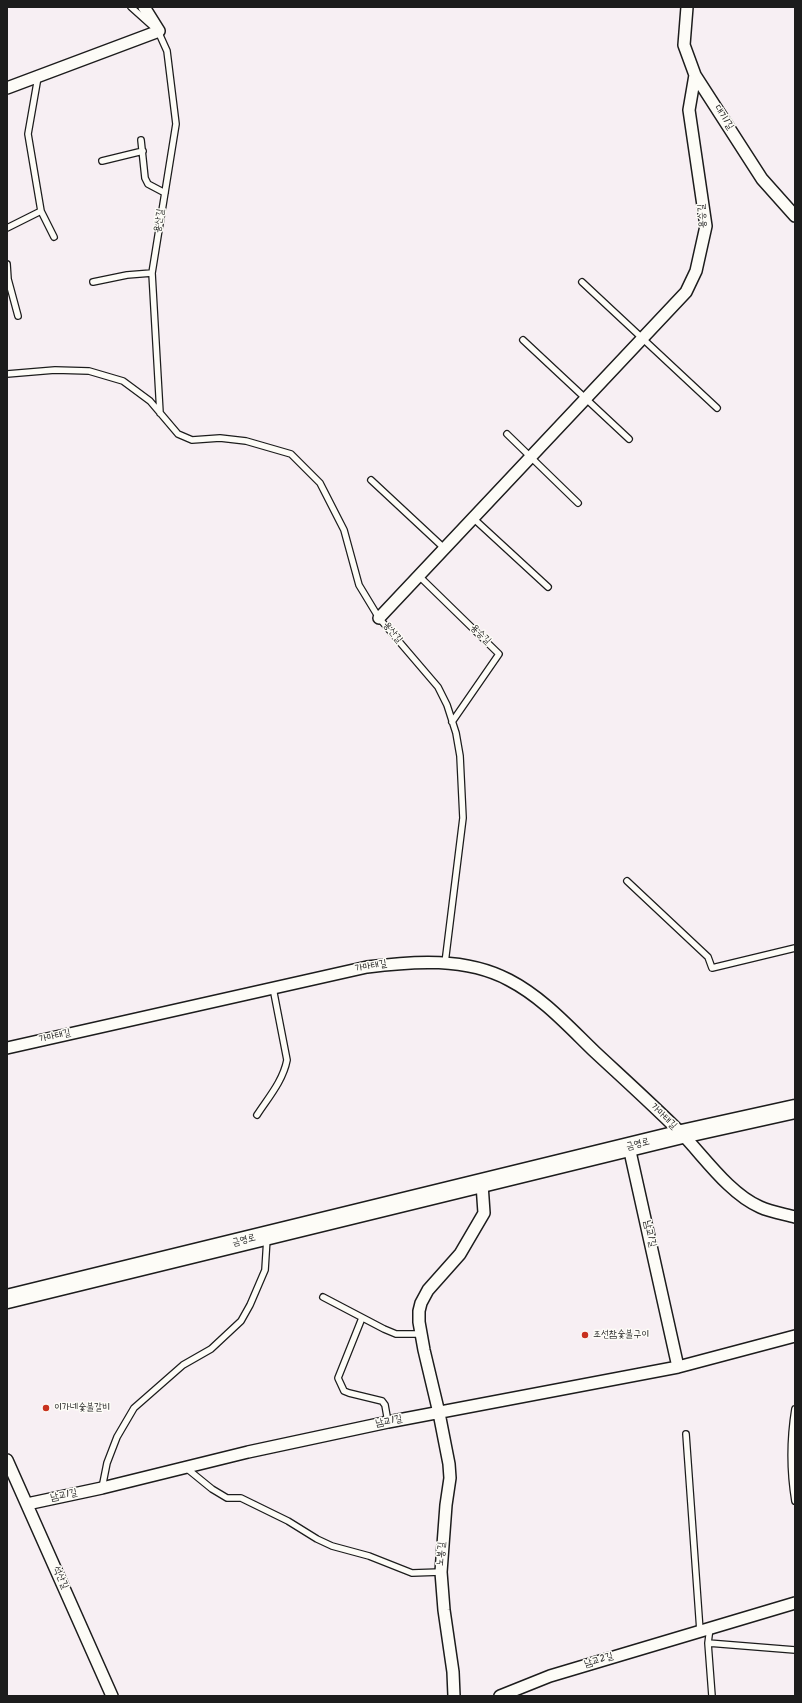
<!DOCTYPE html>
<html>
<head>
<meta charset="utf-8">
<style>
	body { margin:0 }
	#map { position:relative; width:802px; height:1703px; overflow:hidden; background:#f7eff3; font-family:Kalam,sans-serif }
	canvas { display:block }
	.frame { position:absolute; inset:0; border:8px solid #1c1c1c; pointer-events:none }
</style>
</head>
<body>
<div id="map">
<canvas width="802" height="1703"></canvas>
<div class="frame"></div>
</div>
<script>
const g = document.querySelector('canvas').getContext('2d');
g.lineJoin = 'round';
function trace(path, color, width, dash) { g.strokeStyle = color; g.lineWidth = width; g.lineCap = dash ? 'butt' : 'round'; g.setLineDash(dash || []); g.stroke(path); }
function label(font, color, halo, rows, align = 'center') {
  g.font = font + ' Kalam,"Poor Story",sans-serif'; g.lineWidth = 3; g.setLineDash([]); g.textBaseline = 'middle'; g.strokeStyle = halo; g.fillStyle = color; for (const [text, x, y, turn = 0] of rows) {
    g.save(); g.translate(x, y); g.rotate((+turn || 0) * Math.PI / 180); g.textAlign = isNaN(turn) ? turn : align; if (halo) g.strokeText(text, 0, 0); g.fillText(text, 0, 0); g.restore();
  }
}
const lane = new Path2D(`
	M 131,7 L 151,25
	M 158,31 L 167,51 L 176,124 L 152,273 L 160,413
	M 38,77 L 28,134 L 41,211 L 54,237
	M 141,140 L 145,178 L 148,184 L 165,193
	M 102,161 L 143,151
	M 7,228 L 41,211
	M 7,264 L 8,279 L 18,316
	M 93,282 L 127,275 L 152,273
	M 582,282 L 717,408
	M 523,340 L 629,439
	M 7,374 L 55,370 L 89,371 L 123,381 L 150,401 L 178,434 L 192,440 L 220,438 L 246,441 L 291,454 L 320,483 L 344,530 L 359,585 L 379,618 L 438,687 L 447,705 L 456,733 L 460,756 L 463,818 L 445,963
	M 507,434 L 578,503
	M 371,480 L 444,548
	M 473,518 L 548,587
	M 419,576 L 499,654 L 452,722
	M 627,881 L 708,957 L 712,968 L 795,948
	M 257,1115 C 268,1098 283,1081 287,1060 L 273,988
	M 323,1297 L 384,1329 L 396,1334 L 421,1334
	M 362,1318 L 338,1378 L 344,1391 L 349,1393 L 382,1401 L 385,1405 L 388,1422
	M 795,1409 C 790,1440 790,1471 795,1501
	M 686,1434 L 700,1631
	M 185,1467 L 212,1489 L 227,1498 L 241,1498 L 288,1521 L 317,1539 L 332,1546 L 369,1556 L 412,1573 L 441,1572
	M 102,1488 L 107,1463 L 117,1437 L 134,1408 L 183,1365 L 211,1349 L 241,1321 L 250,1305 L 265,1270 L 267,1238
	M 710,1628 L 708,1643 L 712,1696
	M 708,1643 L 795,1650`);
const street = new Path2D(`
	M 687,7 L 684,45 L 695,75 L 762,179 L 795,216
	M 7,88 L 159,31 L 144,7
	M 379,618 L 686,292 L 696,271 L 706,226 L 689,110 L 695,75
	M 7,1048 L 367,967 C 413,961 466,957 509,980 C 542,997 568,1026 595,1052 C 624,1079 654,1106 683,1135 C 705,1158 730,1194 760,1207 C 771,1212 784,1214 795,1217
	M 629,1147 L 678,1367
	M 7,1460 L 112,1696
	M 27,1504 L 102,1488 L 248,1452 L 388,1422 L 678,1367 L 795,1336
	M 454,1696 L 453,1672 L 444,1610 L 441,1572 L 446,1505 L 450,1478 L 449,1464 L 439,1413 L 424,1350 L 419,1322 L 419,1311 L 421,1303 L 428,1290 L 460,1254 L 484,1213 L 482,1184
	M 500,1696 L 550,1676 L 795,1603`);
const primary = new Path2D(`
	M 7,1299 L 682,1134 L 795,1109`);
trace(lane, '#1c1c1c', 8);
trace(street, '#1c1c1c', 14);
trace(primary, '#1c1c1c', 21);
trace(lane, '#fdfcf7', 5.5);
trace(street, '#fdfcf7', 11);
trace(primary, '#fdfcf7', 18);
for (const [x, y, r, color] of [
	[585,1335,4,"#c8321e"],
	[46,1408,4,"#c8321e"]
]) { const dot = new Path2D(); dot.arc(x, y, r, 0, 2 * Math.PI); g.fillStyle = color; g.fill(dot); trace(dot, '#fdfcf7', 1.5); }
label('10px', '#1c1c1c', '#fdfcf7', [
	["대기1길",723,118,57],
	["용승길",703,216,-94],
	["용산길",160,221,-81],
	["용산길",392,633,50],
	["용승길",480,635,44],
	["가마태길",371,967,-10],
	["가마태길",55,1037,-13],
	["가마태길",663,1117,44],
	["금영로",638,1145,-14],
	["남교1길",649,1234,77],
	["금영로",244,1241,-14],
	["남교1길",389,1422,-11],
	["남교1길",64,1496,-12],
	["노봉길",442,1554,-86],
	["석산길",60,1578,66],
	["남교2길",599,1661,-17]
]);
label('10px', '#1c1c1c', '#fdfcf7', [
	["조선참숯불구이",593,1335],
	["이가네숯불갈비",54,1408]
], 'left');
</script>
</body>
</html>
